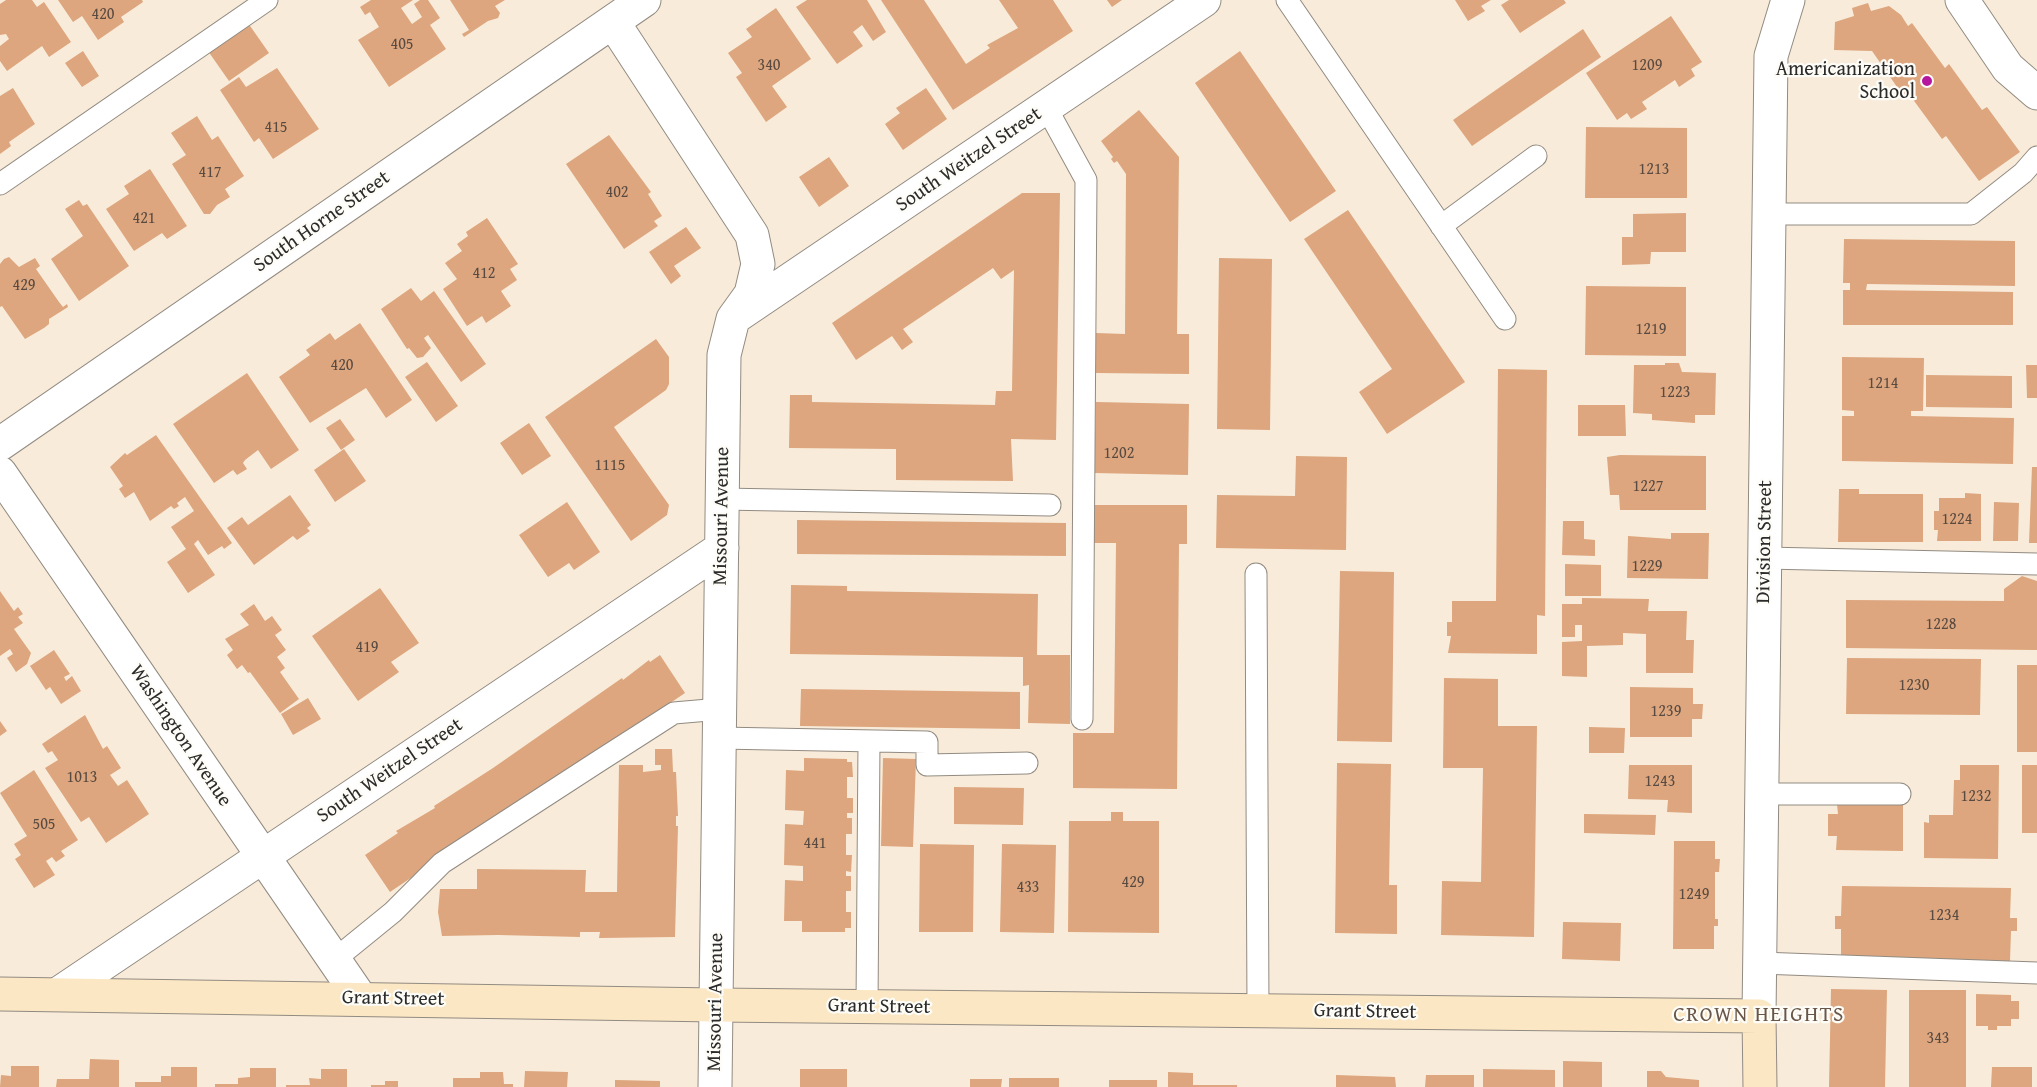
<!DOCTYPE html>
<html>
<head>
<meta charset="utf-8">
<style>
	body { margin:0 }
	canvas { display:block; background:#f8ebd9 }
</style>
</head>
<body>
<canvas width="2037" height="1087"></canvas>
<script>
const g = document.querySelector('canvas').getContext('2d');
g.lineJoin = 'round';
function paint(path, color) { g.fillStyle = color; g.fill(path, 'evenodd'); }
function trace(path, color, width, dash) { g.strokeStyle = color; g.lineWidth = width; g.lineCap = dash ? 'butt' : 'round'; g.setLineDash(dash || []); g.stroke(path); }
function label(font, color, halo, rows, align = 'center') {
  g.font = font + ' "Gentium Book Plus",serif'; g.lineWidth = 4.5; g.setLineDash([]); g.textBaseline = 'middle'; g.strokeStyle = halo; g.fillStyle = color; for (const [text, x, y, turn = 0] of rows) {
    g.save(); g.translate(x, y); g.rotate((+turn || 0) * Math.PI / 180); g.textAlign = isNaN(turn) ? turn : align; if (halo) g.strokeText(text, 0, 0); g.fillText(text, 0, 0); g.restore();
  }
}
paint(new Path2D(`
	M 6,0 L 32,0 L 37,7 L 44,2 L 71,42 L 49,57 L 42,46 L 7,71 L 0,61 L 0,46 L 9,39 L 6,34 L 0,35 L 0,4 Z
	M 58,0 L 142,0 L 143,2 L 121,17 L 124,22 L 98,40 L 82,16 L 73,22 Z
	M 371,0 L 413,0 L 401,8 L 412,24 L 422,17 L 414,4 L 420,0 L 428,0 L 440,18 L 430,25 L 446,49 L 389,87 L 358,40 L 379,27 L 370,12 L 365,15 L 360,7 Z
	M 450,0 L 505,0 L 495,6 L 500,13 L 498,18 L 488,21 L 464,37 L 462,34 L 469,30 Z
	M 807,0 L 867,0 L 886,32 L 873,41 L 862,25 L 853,32 L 863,46 L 837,64 L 796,7 Z
	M 881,0 L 924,0 L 966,64 L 990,48 L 987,45 L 1018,28 L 999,0 L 1053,0 L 1073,31 L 953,110 Z
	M 1107,0 L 1122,0 L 1112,7 Z
	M 1455,0 L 1491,0 L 1481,6 L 1485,11 L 1468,21 Z
	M 1509,0 L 1564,0 L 1566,3 L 1520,33 L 1501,5 Z
	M 1868,3 L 1871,11 L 1889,6 L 1901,15 L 1908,26 L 1912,23 L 1945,68 L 1949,64 L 1982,110 L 1987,107 L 2020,152 L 1979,181 L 1946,136 L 1942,139 L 1909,94 L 1904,97 L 1872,51 L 1834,50 L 1835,22 L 1854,16 L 1852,8 Z
	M 776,8 L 811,59 L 772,86 L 787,107 L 766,122 L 736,77 L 742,73 L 728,53 L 752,37 L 746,29 Z
	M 1671,16 L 1702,62 L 1691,69 L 1695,76 L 1679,87 L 1675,80 L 1642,102 L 1647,109 L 1631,119 L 1627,113 L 1617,120 L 1586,73 Z
	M 248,23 L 269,53 L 229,81 L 208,51 Z
	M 1583,29 L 1601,57 L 1472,146 L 1453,120 Z
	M 83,51 L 99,76 L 82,87 L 65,63 Z
	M 1240,51 L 1336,191 L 1290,222 L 1195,83 Z
	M 277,68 L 319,129 L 273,159 L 259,138 L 254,142 L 220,90 L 239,77 L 246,87 Z
	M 13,88 L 35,124 L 9,142 L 11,146 L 0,154 L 0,96 Z
	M 926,88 L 947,119 L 903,150 L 885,124 L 900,113 L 896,108 Z
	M 1139,110 L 1179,157 L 1177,334 L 1189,334 L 1189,374 L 1096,373 L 1096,333 L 1125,334 L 1126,174 L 1117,161 L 1114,163 L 1111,159 L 1113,157 L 1101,141 Z
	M 197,116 L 212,140 L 218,136 L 244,176 L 225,189 L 230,197 L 217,205 L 210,214 L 204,214 L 172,164 L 186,155 L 171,133 Z
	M 1586,127 L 1687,128 L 1687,198 L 1585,198 Z
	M 609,135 L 651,192 L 648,194 L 662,216 L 654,221 L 658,226 L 624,249 L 566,164 Z
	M 829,157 L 849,186 L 819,207 L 799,177 Z
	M 150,169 L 187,226 L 167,239 L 162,233 L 134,251 L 106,209 L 129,194 L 124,186 Z
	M 1022,193 L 1060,193 L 1056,440 L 1011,439 L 1013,481 L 896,480 L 896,449 L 789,448 L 790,395 L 812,395 L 812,402 L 995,405 L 996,391 L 1012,391 L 1014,270 L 1001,279 L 993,268 L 903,329 L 913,342 L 902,350 L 892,336 L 856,360 L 832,323 Z
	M 79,200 L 83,206 L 87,204 L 129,266 L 79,301 L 51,259 L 83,236 L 65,209 Z
	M 1348,210 L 1465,382 L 1387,434 L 1359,392 L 1392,369 L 1304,239 Z
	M 1686,213 L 1686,252 L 1651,252 L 1650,264 L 1622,265 L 1622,237 L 1633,237 L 1633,214 Z
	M 487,218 L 518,264 L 510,269 L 517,280 L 501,291 L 511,306 L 486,323 L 482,316 L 467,326 L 443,289 L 457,279 L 445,263 L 462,251 L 457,244 L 468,236 L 466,232 Z
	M 686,227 L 701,248 L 674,266 L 681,276 L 671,284 L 649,252 Z
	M 1844,239 L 2015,241 L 2015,286 L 1867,284 L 1866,290 L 2013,292 L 2013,325 L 1843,325 L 1843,290 L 1850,290 L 1850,283 L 1843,283 Z
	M 9,257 L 19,267 L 35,258 L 40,266 L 36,269 L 59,302 L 63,307 L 67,304 L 68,307 L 49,319 L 49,324 L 44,328 L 25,339 L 2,306 L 0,307 L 0,264 L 4,259 Z
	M 1219,258 L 1272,259 L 1270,430 L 1217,429 Z
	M 1586,286 L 1686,287 L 1686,356 L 1585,355 Z
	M 411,288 L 421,301 L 434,291 L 486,364 L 461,382 L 428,335 L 424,338 L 431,348 L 423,357 L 417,358 L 409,348 L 407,349 L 381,309 Z
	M 360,323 L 412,400 L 386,418 L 366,388 L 310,423 L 279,377 L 310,355 L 306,350 L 330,333 L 335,340 Z
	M 656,339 L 669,357 L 669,384 L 666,390 L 614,427 L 669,505 L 667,515 L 631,541 L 545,417 Z
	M 1842,357 L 1924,358 L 1923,411 L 1911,411 L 1911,416 L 2014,418 L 2013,464 L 1842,461 L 1842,416 L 1854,416 L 1854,411 L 1842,410 Z
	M 427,362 L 458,406 L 436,422 L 405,377 Z
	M 1665,363 L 1679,363 L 1682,372 L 1716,373 L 1715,415 L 1695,415 L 1695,423 L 1681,422 L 1652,420 L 1652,414 L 1633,413 L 1634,365 L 1665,365 Z
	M 2026,365 L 2037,365 L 2037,398 L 2027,398 Z
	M 1498,369 L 1547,370 L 1545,616 L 1537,615 L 1537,654 L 1448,653 L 1451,636 L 1447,636 L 1447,622 L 1452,622 L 1452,601 L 1496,601 Z
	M 247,373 L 299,450 L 271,469 L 258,450 L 245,460 L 243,463 L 247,469 L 237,475 L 233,470 L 214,483 L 173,424 Z
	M 1926,375 L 2012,376 L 2012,408 L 1926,407 Z
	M 1096,402 L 1189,404 L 1188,475 L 1094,473 Z
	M 1578,405 L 1625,405 L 1626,436 L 1578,436 Z
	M 340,419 L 355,440 L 341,450 L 326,428 Z
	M 529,423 L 551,456 L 522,475 L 500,443 Z
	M 156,435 L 232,543 L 224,549 L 222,546 L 208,555 L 198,540 L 194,544 L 215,575 L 188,593 L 167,562 L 186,549 L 171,527 L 194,511 L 185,497 L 177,503 L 179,506 L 174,509 L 171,506 L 150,521 L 134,492 L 125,498 L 119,489 L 123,486 L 110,467 L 125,453 L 127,455 Z
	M 344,449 L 366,481 L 335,502 L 314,470 Z
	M 1620,455 L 1706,456 L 1706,510 L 1620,510 L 1619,495 L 1610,495 L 1607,457 Z
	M 1296,456 L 1347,457 L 1346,550 L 1216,548 L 1217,495 L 1295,496 Z
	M 2032,467 L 2037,467 L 2037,543 L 2029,543 Z
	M 1839,489 L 1859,489 L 1859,494 L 1923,494 L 1923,542 L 1838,542 Z
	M 1965,493 L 1981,494 L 1981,541 L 1937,541 L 1938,530 L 1934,530 L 1934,511 L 1939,511 L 1939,498 L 1965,498 Z
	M 290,495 L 311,525 L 307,528 L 310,531 L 297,540 L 293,536 L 254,565 L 227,528 L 242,517 L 248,525 Z
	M 567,502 L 600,552 L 574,570 L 569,563 L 548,577 L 519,535 Z
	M 1994,502 L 2019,503 L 2018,541 L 1993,541 Z
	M 1094,505 L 1187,505 L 1187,544 L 1179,544 L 1177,789 L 1073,788 L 1073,733 L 1114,733 L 1116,543 L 1094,543 Z
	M 797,520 L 1066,523 L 1066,556 L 797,554 Z
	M 1563,521 L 1584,521 L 1584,539 L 1595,540 L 1595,556 L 1562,555 Z
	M 1671,533 L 1709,533 L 1708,579 L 1627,578 L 1628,536 L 1671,539 Z
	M 1565,564 L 1601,565 L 1601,596 L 1565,596 Z
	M 1340,571 L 1394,572 L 1392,742 L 1337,741 Z
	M 2022,576 L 2037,581 L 2037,650 L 1846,648 L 1846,600 L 2004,601 L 2004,589 Z
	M 791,585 L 847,586 L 847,591 L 1038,594 L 1037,655 L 1070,655 L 1070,724 L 1028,723 L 1029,685 L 1023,686 L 1023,657 L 790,654 Z
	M 380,588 L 419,643 L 391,662 L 399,672 L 358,701 L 312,636 Z
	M 0,591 L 14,611 L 18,607 L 23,614 L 18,617 L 23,623 L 14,629 L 31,653 L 27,664 L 16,672 L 7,658 L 13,654 L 10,649 L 0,656 Z
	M 1582,598 L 1649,599 L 1648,611 L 1687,611 L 1686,640 L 1694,640 L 1693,673 L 1646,673 L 1646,634 L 1623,633 L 1623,645 L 1587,646 L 1587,677 L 1562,676 L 1562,642 L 1582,641 L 1582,625 L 1575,625 L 1575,637 L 1562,637 L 1562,604 L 1582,604 Z
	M 254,604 L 265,621 L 272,616 L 282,630 L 275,635 L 286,650 L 277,657 L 285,668 L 280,672 L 299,699 L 280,713 L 250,672 L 248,673 L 242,665 L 237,669 L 227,655 L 233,650 L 225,639 L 249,625 L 240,614 Z
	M 54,650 L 70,674 L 64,677 L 66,681 L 72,676 L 81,691 L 61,704 L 50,687 L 46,690 L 30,666 Z
	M 660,655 L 685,693 L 390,892 L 365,855 L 398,833 L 396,831 L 435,808 L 434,806 L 493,768 L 622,678 L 623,680 L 649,660 L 650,662 Z
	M 1847,658 L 1981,659 L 1980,715 L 1846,714 Z
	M 2017,665 L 2037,665 L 2037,752 L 2017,752 Z
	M 1444,678 L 1498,679 L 1498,726 L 1537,726 L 1534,937 L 1441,935 L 1442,881 L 1481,882 L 1483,768 L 1443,768 Z
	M 1630,687 L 1693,688 L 1693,704 L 1703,704 L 1702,719 L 1692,719 L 1692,737 L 1630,737 Z
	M 801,689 L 1020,692 L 1020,729 L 800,726 Z
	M 308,698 L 321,719 L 293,735 L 281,714 Z
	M 85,715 L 103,749 L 107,746 L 121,768 L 110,775 L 118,786 L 127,780 L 149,814 L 106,843 L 89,817 L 81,822 L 45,768 L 58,760 L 52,751 L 48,753 L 42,744 Z
	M 0,721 L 7,731 L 0,736 Z
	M 1589,727 L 1625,728 L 1624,753 L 1589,753 Z
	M 655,749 L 672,749 L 673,772 L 676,772 L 678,816 L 676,816 L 676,826 L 678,826 L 675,937 L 599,938 L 600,932 L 580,932 L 580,937 L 498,935 L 442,936 L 438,912 L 440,889 L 477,889 L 477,869 L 586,870 L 585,892 L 617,892 L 619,765 L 643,765 L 643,772 L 661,770 L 661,765 L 655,765 Z
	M 804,758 L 847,759 L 847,762 L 852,762 L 853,777 L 847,777 L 847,798 L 853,798 L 853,813 L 847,813 L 847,818 L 852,818 L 852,834 L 846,834 L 846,855 L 852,855 L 851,872 L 846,871 L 846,876 L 851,876 L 851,891 L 846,891 L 846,912 L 851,912 L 851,928 L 845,928 L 845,932 L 802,932 L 802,921 L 784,921 L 785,880 L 803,881 L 803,866 L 784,865 L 785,824 L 803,825 L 804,811 L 785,810 L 786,770 L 804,771 Z
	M 883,758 L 916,759 L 913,847 L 881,846 Z
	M 1337,763 L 1391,764 L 1389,885 L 1397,885 L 1397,934 L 1335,933 Z
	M 1629,765 L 1692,765 L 1692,813 L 1667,812 L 1668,800 L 1628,799 Z
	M 1960,765 L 1999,765 L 1998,859 L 1924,858 L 1924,822 L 1929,823 L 1929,815 L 1953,815 L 1954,780 L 1960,780 Z
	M 2022,765 L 2037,765 L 2037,833 L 2022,833 Z
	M 34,770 L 78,840 L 61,851 L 65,856 L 56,862 L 52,857 L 46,861 L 55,875 L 34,888 L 15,859 L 21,855 L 14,844 L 27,836 L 0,793 Z
	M 954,787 L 1024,788 L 1023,825 L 954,824 Z
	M 1837,804 L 1903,804 L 1903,851 L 1836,850 L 1837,836 L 1828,836 L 1828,814 L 1838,814 Z
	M 1111,812 L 1123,812 L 1123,821 L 1159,821 L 1159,933 L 1068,932 L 1069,821 L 1111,821 Z
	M 1584,814 L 1656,815 L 1655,835 L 1584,833 Z
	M 1674,841 L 1715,841 L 1715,859 L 1720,859 L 1719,872 L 1715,872 L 1715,919 L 1718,919 L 1718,926 L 1714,926 L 1714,949 L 1673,949 Z
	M 920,844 L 974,845 L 973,932 L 919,932 Z
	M 1002,844 L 1056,845 L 1054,933 L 1000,932 Z
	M 1842,886 L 2011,888 L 2010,918 L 2017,918 L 2017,931 L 2011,931 L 2010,961 L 1841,959 L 1841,929 L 1835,929 L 1835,916 L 1841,916 Z
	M 1563,922 L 1621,923 L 1620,961 L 1562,959 Z
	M 1831,989 L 1887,990 L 1885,1087 L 1829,1087 Z
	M 1909,990 L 1966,990 L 1966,1087 L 1909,1087 Z
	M 1976,994 L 2011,995 L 2011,1001 L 2019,1001 L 2019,1019 L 2011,1019 L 2011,1026 L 1997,1026 L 1997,1030 L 1988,1030 L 1988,1026 L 1976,1026 Z
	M 90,1059 L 119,1060 L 119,1087 L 56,1087 L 57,1079 L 89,1079 Z
	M 1563,1061 L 1602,1062 L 1602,1087 L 1563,1087 Z
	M 11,1066 L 39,1066 L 39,1087 L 0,1087 L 1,1075 L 11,1076 Z
	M 171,1067 L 197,1067 L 197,1087 L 135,1087 L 135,1082 L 161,1082 L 161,1076 L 171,1076 Z
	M 1992,1067 L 2032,1067 L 2032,1087 L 1991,1087 Z
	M 250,1068 L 276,1068 L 276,1087 L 215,1087 L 215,1084 L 238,1084 L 238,1078 L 250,1077 Z
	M 321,1069 L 347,1069 L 347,1087 L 286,1087 L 286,1085 L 310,1085 L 309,1078 L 321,1079 Z
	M 800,1069 L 847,1069 L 847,1087 L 800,1087 Z
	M 1483,1069 L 1555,1070 L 1555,1087 L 1483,1087 Z
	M 525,1071 L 568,1072 L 567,1087 L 524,1087 Z
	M 1647,1071 L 1661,1071 L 1666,1077 L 1699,1080 L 1699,1087 L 1647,1087 Z
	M 480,1072 L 503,1072 L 504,1084 L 513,1084 L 513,1087 L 453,1087 L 453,1078 L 480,1078 Z
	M 1168,1072 L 1193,1073 L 1193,1085 L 1237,1085 L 1237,1087 L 1168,1087 Z
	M 1336,1075 L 1395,1077 L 1396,1087 L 1336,1087 Z
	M 1426,1075 L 1474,1075 L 1474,1087 L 1425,1087 Z
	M 1009,1078 L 1059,1078 L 1059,1087 L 1009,1087 Z
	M 970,1079 L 1002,1079 L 1001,1087 L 970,1087 Z
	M 615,1080 L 660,1081 L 660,1087 L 615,1087 Z
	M 1109,1080 L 1157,1080 L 1157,1087 L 1109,1087 Z
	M 385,1081 L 398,1081 L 398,1087 L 371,1087 L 371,1085 L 385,1085 Z`), '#dda67e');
const service = new Path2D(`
	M 1287,0 L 1505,319
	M 1046,107 L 1086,180 L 1082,719
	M 0,184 L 267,0
	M 1769,214 L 1971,214 L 2023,173 L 2037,157
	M 1441,226 L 1536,156
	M 722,499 L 1050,505
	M 1765,558 L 2037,564
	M 1256,574 L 1258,1011
	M 720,738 L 927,742 L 927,765 L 1027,763
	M 1761,794 L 1900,794
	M 334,960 L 393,912 L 442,863 L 596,763 L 674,713 L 720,709
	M 1760,963 L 2037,973
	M 867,1007 L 869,741`);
const minor = new Path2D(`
	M 1962,0 L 2008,68 L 2037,93
	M 613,22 L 752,235 L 758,264 L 751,294 L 733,319 L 724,355 L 715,1087
	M 738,315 L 1204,0
	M 0,473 L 361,999
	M 58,994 L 722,548`);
const tertiary = new Path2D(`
	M 0,444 L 644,0
	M 1759,1016 L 1771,56 L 1788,0`);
const secondary = new Path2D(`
	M 0,994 L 716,1005 L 1759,1016 L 1760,1087`);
trace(service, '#928b82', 23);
trace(minor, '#928b82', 35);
trace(tertiary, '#928b82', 35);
trace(secondary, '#928b82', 35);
trace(service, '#fff', 21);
trace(minor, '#fff', 33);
trace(tertiary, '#fff', 33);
trace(secondary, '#fbe7c3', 33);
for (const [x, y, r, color] of [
	[1927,81,6,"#b5179e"]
]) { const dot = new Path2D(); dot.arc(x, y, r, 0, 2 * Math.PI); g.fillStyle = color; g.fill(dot); trace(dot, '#fdfcf7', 2); }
label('16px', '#584a40', null, [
	["420",103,15],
	["405",402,45],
	["340",769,66],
	["1209",1647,66],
	["415",276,128],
	["1213",1654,170],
	["417",210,173],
	["402",617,193],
	["421",144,219],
	["412",484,274],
	["429",24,286],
	["1219",1651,330],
	["420",342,366],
	["1214",1883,384],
	["1223",1675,393],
	["1202",1119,454],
	["1115",610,466],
	["1227",1648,487],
	["1224",1957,520],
	["1229",1647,567],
	["1228",1941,625],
	["419",367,648],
	["1230",1914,686],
	["1239",1666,712],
	["1013",82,778],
	["1243",1660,782],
	["1232",1976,797],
	["505",44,825],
	["441",815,844],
	["429",1133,883],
	["433",1028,888],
	["1249",1694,895],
	["1234",1944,916],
	["343",1938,1039]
]);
label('20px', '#2b2b2b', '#fdfcf7', [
	["Americanization",1915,70],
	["School",1915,93]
], 'right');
label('20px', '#2b2b2b', '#fdfcf7', [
	["South Weitzel Street",969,160,-34],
	["South Horne Street",322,222,-35],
	["Missouri Avenue",722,516,-89],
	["Division Street",1765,542,-89],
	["Washington Avenue",180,736,56],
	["South Weitzel Street",390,771,-34],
	["Grant Street",393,999,1],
	["Missouri Avenue",716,1002,-89],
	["Grant Street",879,1007,1],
	["Grant Street",1365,1012,1]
]);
g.letterSpacing = '1.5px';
label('21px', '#695648', '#fdfcf7', [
	["CROWN HEIGHTS",1759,1016]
]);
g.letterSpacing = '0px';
</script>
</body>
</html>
